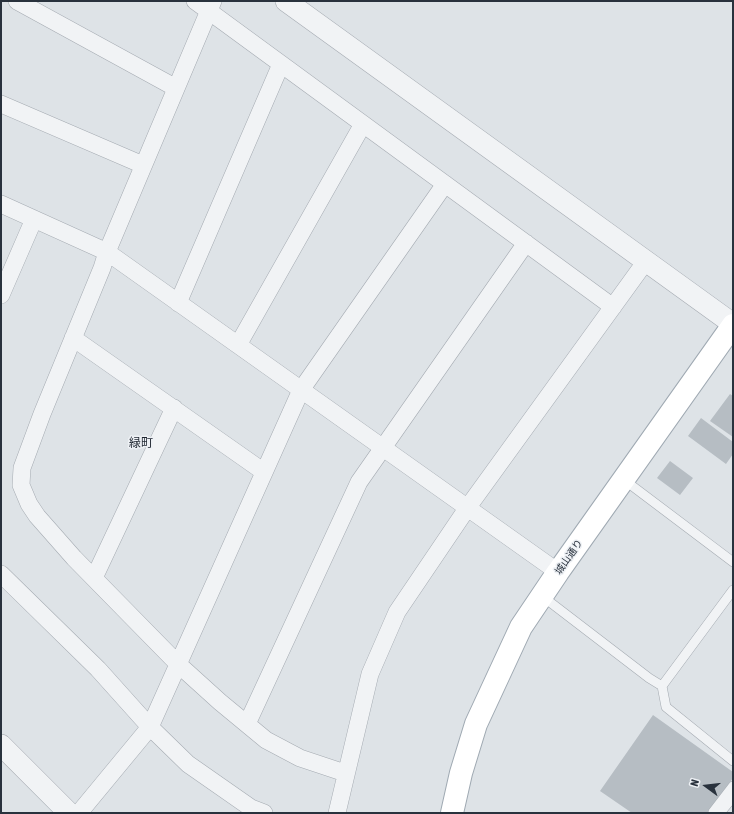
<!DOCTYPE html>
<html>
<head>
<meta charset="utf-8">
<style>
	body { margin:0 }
	#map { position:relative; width:734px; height:814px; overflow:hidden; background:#dee3e7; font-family:"Asap Condensed",sans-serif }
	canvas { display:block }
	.frame { position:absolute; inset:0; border:2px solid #29323d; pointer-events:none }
	.north { position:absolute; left:686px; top:766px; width:40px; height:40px; -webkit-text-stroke:3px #eef1f5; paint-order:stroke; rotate:285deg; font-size:11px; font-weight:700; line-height:16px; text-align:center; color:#29323d }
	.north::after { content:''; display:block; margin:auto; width:14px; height:18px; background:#29323d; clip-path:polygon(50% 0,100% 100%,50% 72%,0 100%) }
</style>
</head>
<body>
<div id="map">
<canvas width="734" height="814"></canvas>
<div class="frame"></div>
<div class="north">N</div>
</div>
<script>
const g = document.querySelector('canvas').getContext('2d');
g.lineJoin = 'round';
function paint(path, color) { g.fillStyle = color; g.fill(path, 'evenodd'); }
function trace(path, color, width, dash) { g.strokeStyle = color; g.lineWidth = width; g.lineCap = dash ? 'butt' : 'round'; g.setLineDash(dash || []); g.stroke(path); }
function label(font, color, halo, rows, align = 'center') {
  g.font = font + ' "Asap Condensed","Noto Sans JP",sans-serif'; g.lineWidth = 3; g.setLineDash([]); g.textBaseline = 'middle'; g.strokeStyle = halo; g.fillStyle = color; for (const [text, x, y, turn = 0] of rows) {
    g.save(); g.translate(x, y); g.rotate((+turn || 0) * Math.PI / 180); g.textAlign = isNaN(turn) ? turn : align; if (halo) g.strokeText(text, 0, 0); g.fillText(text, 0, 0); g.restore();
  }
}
paint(new Path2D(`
	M 730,394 L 733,396 L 733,437 L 710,421 Z
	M 701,418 L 733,442 L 733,454 L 726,464 L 688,436 Z
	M 670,461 L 693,478 L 680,495 L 657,478 Z
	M 653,715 L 733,772 L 733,778 L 708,813 L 632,813 L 600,791 Z`), '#b6bdc3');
const service = new Path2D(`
	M 623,479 L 733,562
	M 542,596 L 649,678 L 662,686 L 666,707 L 733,761
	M 662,686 L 733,590
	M 715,813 L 713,812 L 733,786
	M 720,813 L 733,797`);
const minor = new Path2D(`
	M 17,1 L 176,88
	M 195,1 L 613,307
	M 213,1 L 107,252 L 102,268 L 42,414 L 22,468 L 21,485 L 29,504 L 37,516 L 74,558 L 178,664 L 220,702 L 266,740 L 300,758 L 345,773
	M 1,104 L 143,165
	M 1,204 L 107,252 L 558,572
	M 1,295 L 34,219
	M 178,303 L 281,64
	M 73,338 L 264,472
	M 238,345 L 363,124
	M 1,574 L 98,669 L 150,727 L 188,764 L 251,808 L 264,813
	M 94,578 L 174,408
	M 247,724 L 359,482 L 526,243
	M 79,813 L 150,727 L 301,390 L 445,184
	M 337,813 L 370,674 L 397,612 L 468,507 L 646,261`);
const tertiary = new Path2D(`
	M 286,1 L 733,324
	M 1,745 L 69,813`);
const primary = new Path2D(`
	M 452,813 L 461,773 L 476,724 L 521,627 L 558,572 L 733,325`);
trace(service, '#a4aab1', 10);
trace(minor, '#a4aab1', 18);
trace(tertiary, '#a4aab1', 22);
trace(primary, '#9fa9b2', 24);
trace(service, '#f1f3f5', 9);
trace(minor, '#f1f3f5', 17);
trace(tertiary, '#f1f3f5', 21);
trace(primary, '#fff', 22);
label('10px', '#29323d', '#eef1f5', [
	["城山通り",569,557,-55]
]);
label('12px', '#1b232d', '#eef1f5', [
	["緑町",141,443]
]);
</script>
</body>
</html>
